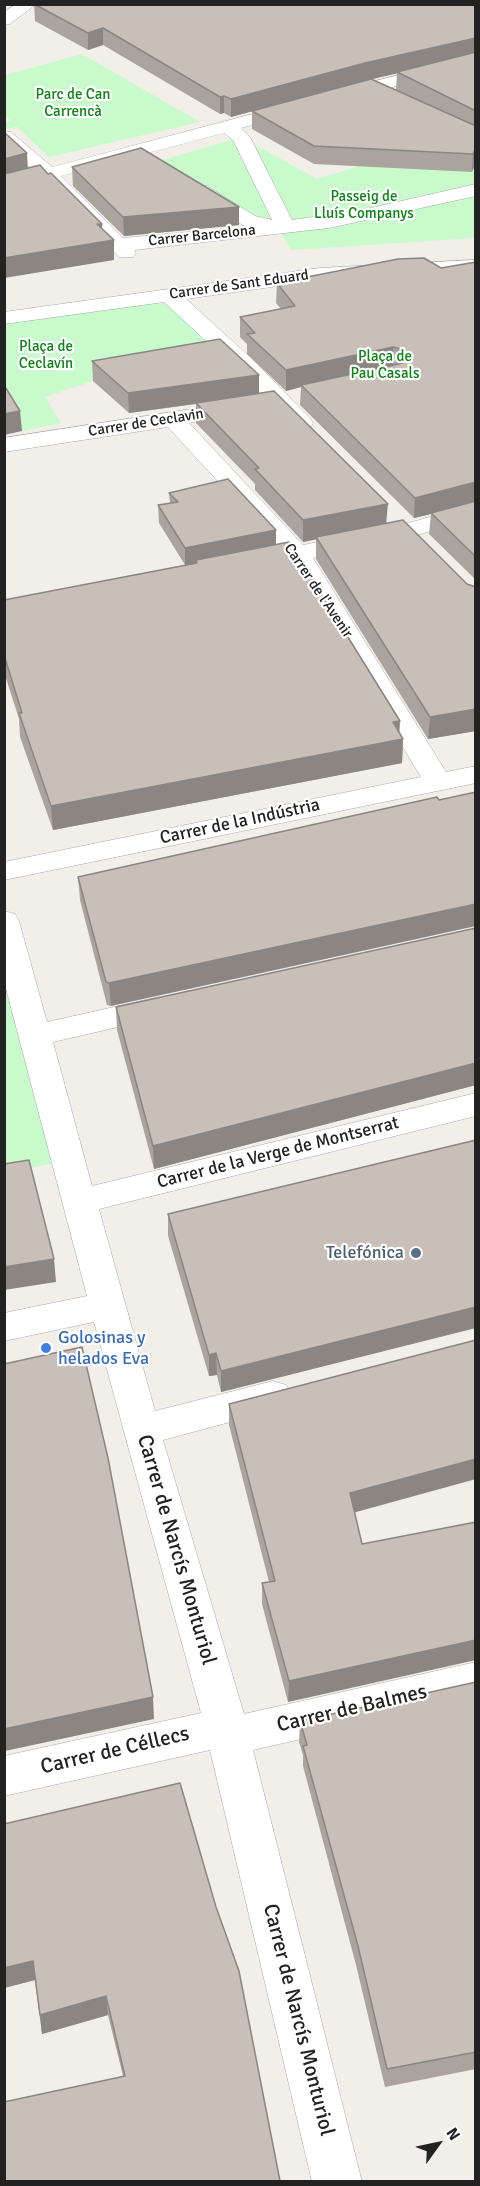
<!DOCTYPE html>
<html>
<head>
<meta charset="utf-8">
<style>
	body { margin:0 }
	#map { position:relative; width:480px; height:2186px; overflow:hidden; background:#f2efe9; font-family:Signika,sans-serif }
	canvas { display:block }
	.frame { position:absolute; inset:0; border:6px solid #222; pointer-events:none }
	.north { position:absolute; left:408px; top:2114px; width:60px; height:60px; -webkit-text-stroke:4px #fff; paint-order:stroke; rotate:57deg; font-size:16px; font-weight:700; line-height:24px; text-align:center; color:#222 }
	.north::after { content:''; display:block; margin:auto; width:21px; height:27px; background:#222; clip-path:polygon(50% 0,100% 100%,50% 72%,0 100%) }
</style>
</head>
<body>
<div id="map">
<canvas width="480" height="2186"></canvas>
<div class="frame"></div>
<div class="north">N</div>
</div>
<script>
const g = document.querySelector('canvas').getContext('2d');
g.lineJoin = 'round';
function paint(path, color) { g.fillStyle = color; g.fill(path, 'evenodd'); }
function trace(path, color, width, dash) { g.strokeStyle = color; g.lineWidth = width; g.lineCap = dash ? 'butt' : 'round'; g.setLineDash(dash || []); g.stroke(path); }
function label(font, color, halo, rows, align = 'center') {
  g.font = font + ' Signika,sans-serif'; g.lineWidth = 4.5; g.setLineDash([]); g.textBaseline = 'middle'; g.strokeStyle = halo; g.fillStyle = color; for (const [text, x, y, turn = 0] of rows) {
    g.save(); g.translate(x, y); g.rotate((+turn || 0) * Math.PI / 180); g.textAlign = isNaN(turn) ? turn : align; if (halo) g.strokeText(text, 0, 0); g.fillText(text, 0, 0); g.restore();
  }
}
paint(new Path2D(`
	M 82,54 L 200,122 L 49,157 L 17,127 L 5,129 L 5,122 L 11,121 L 5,115 L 5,75 Z
	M 241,137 L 317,179 L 360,166 L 475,172 L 475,238 L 291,250 L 281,233 L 159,161 Z
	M 174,299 L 232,353 L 93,381 L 45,397 L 61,423 L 22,431 L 5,403 L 5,322 Z
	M 4,921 L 69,1161 L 5,1172 L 4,1172 Z`), '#c8facc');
const minor = new Path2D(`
	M 16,4 L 36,4 L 10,24 L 4,25 L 4,12 Z
	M 476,56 L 476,66 L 341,100 L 335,99 L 332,95 L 335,91 Z
	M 294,103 L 300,104 L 303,108 L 300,112 L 241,128 L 250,137 L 292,220 L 362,210 L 476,184 L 476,196 L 329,228 L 134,250 L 136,253 L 133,257 L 119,257 L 44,181 L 4,192 L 4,180 L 35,172 L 4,146 L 4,131 L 11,132 L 52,167 ZM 224,133 L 233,140 L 272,220 L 255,216 L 207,186 L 193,186 L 190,190 L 193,194 L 246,227 L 123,238 L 61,176 Z
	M 476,260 L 476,272 L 320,280 L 186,299 L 250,357 L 310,418 L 313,423 L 310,428 L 302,430 L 294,428 L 234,367 L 164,302 L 4,324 L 4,312 L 320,268 Z
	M 192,409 L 200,411 L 203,416 L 200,421 L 189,423 L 303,545 L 405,524 L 476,504 L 476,519 L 409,537 L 313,558 L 446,772 L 476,766 L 476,783 L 4,880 L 4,862 L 421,777 L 291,563 L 254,570 L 245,568 L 242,563 L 245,558 L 281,550 L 168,427 L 4,452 L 4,438 Z
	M 4,911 L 15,914 L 19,921 L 47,1022 L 159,997 L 170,1001 L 175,1008 L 170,1015 L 53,1042 L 92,1186 L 476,1093 L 476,1116 L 99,1209 L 155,1411 L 273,1381 L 286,1385 L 292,1396 L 286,1407 L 163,1440 L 244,1714 L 476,1662 L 476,1699 L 253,1750 L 362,2182 L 312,2182 L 210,1750 L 4,1796 L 4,1756 L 201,1713 L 94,1322 L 4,1341 L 4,1313 L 87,1296 L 4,981 Z`);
trace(minor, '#a9a9a9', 1);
paint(minor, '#fff');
paint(new Path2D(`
	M 34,4 L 476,4 L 476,162 L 472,172 L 314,164 L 252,129 L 252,111 L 231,117 L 224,113 L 220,114 L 103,45 L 88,50 L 35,21 ZM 397,73 L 396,90 L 372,79 Z
	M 72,167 L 239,225 L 124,236 L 73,186 Z
	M 476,262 L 476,580 L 429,534 L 431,514 L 414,518 L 300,405 L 301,387 L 286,391 L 247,354 L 247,344 L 240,337 L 240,317 L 281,309 L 276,303 L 277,283 L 441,268 Z
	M 92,361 L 259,375 L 259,393 L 387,524 L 467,584 L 476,587 L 476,731 L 428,739 L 316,559 L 316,539 L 303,542 L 255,490 L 255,484 L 196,423 L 196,404 L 129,413 L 93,381 Z
	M 169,493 L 276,530 L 276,544 L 403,739 L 402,763 L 53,830 L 20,737 L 19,719 L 4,672 L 4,600 L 185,565 L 159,523 L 158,505 L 170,503 Z
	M 437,797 L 111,1006 L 107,1005 L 80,900 L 78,877 Z
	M 476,928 L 476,1085 L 154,1169 L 117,1030 L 116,1007 Z
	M 476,1140 L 476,1328 L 221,1392 L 217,1375 L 209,1376 L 168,1236 L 168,1214 Z
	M 229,1404 L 355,1513 L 288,1702 L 262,1604 L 262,1583 L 269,1582 L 229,1425 Z
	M 476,1682 L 476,2069 L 385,2087 L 356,1965 L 303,1766 L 303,1755 L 299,1742 L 300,1721 Z
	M 4,1824 L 280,2181 L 123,2076 L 108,2015 L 42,2034 L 35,1980 L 4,1988 Z`), '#aba49e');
paint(new Path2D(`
	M 103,28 L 103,45 L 88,50 L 88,33 Z
	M 476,38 L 476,55 L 364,81 L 231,117 L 231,99 L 365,63 Z
	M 224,96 L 224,113 L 220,114 L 220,97 Z
	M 476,147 L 476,162 L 472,172 L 473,154 Z
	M 27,153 L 28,171 L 4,178 L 4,159 Z
	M 239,207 L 239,225 L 124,236 L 123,217 Z
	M 97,224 L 102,224 L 102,242 L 114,240 L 114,260 L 4,278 L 4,258 Z
	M 393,347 L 393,367 L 301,385 L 301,387 L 286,391 L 286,370 Z
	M 259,375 L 259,395 L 129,413 L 128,393 Z
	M 20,411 L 22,431 L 4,435 L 4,414 Z
	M 476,482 L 476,503 L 414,518 L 415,498 Z
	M 388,504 L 386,525 L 303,542 L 303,520 Z
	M 276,530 L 276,548 L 196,560 L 196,564 L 185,566 L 185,548 Z
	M 476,709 L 476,731 L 428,739 L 430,717 Z
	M 400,721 L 399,740 L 403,739 L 402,763 L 53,830 L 51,806 Z
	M 476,904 L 476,926 L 111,1006 L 109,983 Z
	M 476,1063 L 476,1085 L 154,1169 L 153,1146 Z
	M 54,1259 L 56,1282 L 4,1290 L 4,1267 Z
	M 476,1307 L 475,1328 L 221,1392 L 221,1371 Z
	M 216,1353 L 217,1375 L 209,1376 L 209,1355 Z
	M 476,1459 L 476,1479 L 349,1514 L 350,1493 Z
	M 476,1640 L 476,1660 L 288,1702 L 289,1681 Z
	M 153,1697 L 154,1719 L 5,1751 L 4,1729 Z
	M 33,1961 L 35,1980 L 4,1988 L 4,1968 Z
	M 106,1996 L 108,2015 L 42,2034 L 40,2015 Z`), '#8b8681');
const building = new Path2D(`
	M 34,4 L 476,4 L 476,38 L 365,63 L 231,99 L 224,96 L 220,97 L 103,28 L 88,33 Z
	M 476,52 L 476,111 L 397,72 Z
	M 371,79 L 476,126 L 476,147 L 473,154 L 314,146 L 252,111 Z
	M 4,132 L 27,153 L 4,159 Z
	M 141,148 L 239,207 L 123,217 L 72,167 Z
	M 40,165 L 48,174 L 51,173 L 102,224 L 97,224 L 114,240 L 4,258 L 4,174 Z
	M 424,258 L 441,268 L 476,262 L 476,482 L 415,498 L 301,385 L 403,363 L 407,357 L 404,350 L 393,347 L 286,370 L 247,334 L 255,333 L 240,317 L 295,306 L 277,283 L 398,259 Z
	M 220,339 L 259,375 L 128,393 L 92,361 Z
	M 4,385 L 20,411 L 4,414 Z
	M 274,391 L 388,504 L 303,520 L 255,469 L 259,468 L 196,403 Z
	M 228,479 L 276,530 L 185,548 L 158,505 L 178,502 L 169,493 Z
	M 476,501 L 476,557 L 431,513 Z
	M 403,520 L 467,584 L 476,587 L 476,709 L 430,717 L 316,537 Z
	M 289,542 L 400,721 L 393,722 L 403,739 L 51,806 L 19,713 L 22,713 L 4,655 L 4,600 L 197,563 L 196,560 Z
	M 476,792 L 476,904 L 109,983 L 106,982 L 78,877 L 437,797 L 439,800 Z
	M 476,928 L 476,1063 L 153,1146 L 116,1007 Z
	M 476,1140 L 476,1307 L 221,1371 L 216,1353 L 209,1355 L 168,1214 Z
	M 29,1160 L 54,1259 L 4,1267 L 4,1164 Z
	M 476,1340 L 476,1459 L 350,1493 L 362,1544 L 476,1522 L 476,1640 L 289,1681 L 262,1583 L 275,1581 L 229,1404 Z
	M 82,1347 L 108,1458 L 153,1697 L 4,1729 L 4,1364 Z
	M 476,1682 L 476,2052 L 387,2069 L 358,1946 L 303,1746 L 307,1745 L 300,1721 Z
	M 180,1783 L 216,1907 L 239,1971 L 280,2181 L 4,2181 L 4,2102 L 125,2076 L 106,1996 L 40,2015 L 33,1961 L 4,1968 L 4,1824 Z`);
paint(building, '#c7bfb8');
trace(building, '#8b8681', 1.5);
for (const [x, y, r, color] of [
	[416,1253,6,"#5c6f8a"],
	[46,1348,6,"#3f7fe0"]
]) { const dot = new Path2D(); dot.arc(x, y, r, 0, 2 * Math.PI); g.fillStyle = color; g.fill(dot); trace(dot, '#fff', 2); }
label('15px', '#0c8416', '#fff', [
	["Parc de Can",73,95],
	["Carrencà",73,112],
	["Passeig de",364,197],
	["Lluís Companys",364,214],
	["Plaça de",46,347],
	["Ceclavín",46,364],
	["Plaça de",385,357],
	["Pau Casals",385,374]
]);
label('15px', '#222', '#fff', [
	["Carrer Barcelona",202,236,-6],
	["Carrer de Sant Eduard",239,285,-8],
	["Carrer de Ceclavin",146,423,-9],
	["Carrer de l'Avenir",318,591,56]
]);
label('18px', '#222', '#fff', [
	["Carrer de la Indústria",240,822,-12],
	["Carrer de la Verge de Montserrat",278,1153,-14]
]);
label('18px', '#4e5e75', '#fff', [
	["Telefónica",404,1253]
], 'right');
label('18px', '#366cbe', '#fff', [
	["Golosinas y",58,1338],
	["helados Eva",58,1359]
], 'left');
label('21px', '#222', '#fff', [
	["Carrer de Narcís Monturiol",176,1550,74],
	["Carrer de Balmes",352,1709,-13],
	["Carrer de Céllecs",115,1751,-13],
	["Carrer de Narcís Monturiol",298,2020,76]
]);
</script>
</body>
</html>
